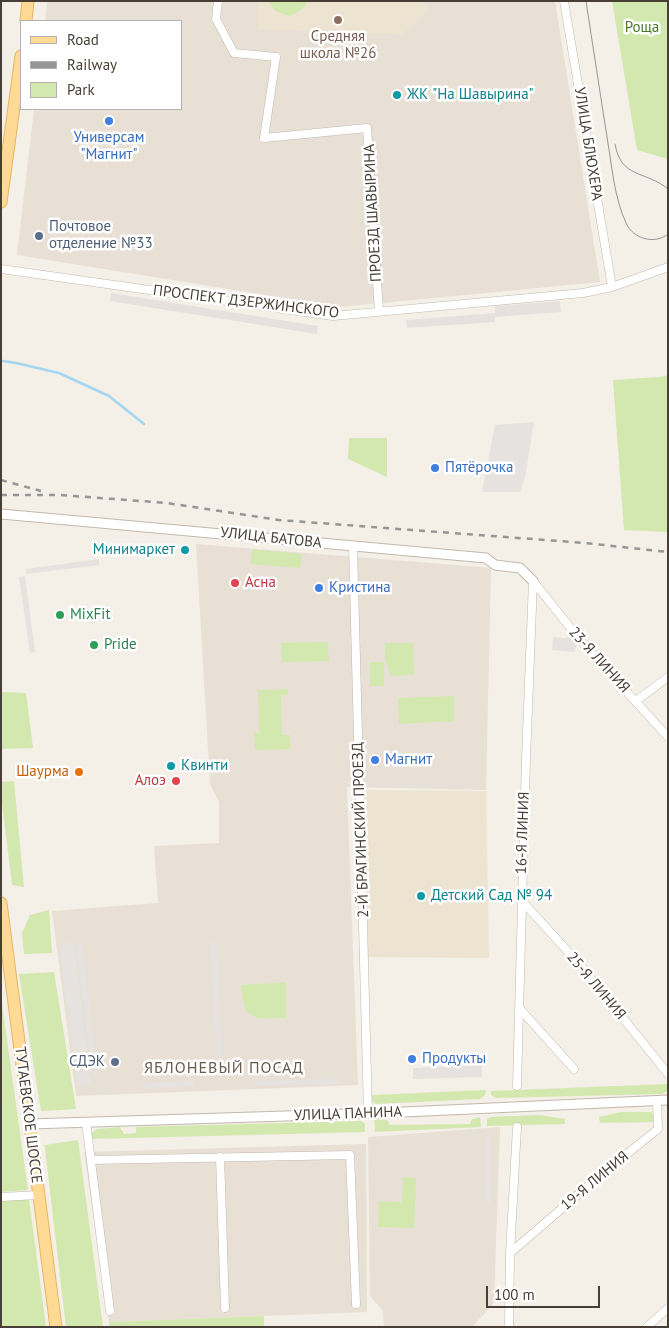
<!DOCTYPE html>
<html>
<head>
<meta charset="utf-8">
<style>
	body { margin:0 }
	#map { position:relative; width:669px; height:1328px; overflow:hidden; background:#f4efe7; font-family:"PT Sans",sans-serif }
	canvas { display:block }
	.frame { position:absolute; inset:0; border:2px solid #473f36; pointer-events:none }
	.legend { position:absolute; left:20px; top:20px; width:162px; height:90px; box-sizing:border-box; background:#fff; border:1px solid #b5b2af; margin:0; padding:6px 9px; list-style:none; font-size:15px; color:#473f36 }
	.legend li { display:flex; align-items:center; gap:10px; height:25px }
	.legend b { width:25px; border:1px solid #b5b2af }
	.scale { position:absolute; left:486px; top:1286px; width:114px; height:22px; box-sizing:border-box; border:2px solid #473f36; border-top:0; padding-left:6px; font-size:15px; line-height:18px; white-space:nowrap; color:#473f36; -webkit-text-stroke:4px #fff; paint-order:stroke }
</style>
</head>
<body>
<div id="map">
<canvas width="669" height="1328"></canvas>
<div class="frame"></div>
<ul class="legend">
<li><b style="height:6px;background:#ffda95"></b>Road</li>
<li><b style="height:6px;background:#969696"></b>Railway</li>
<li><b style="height:14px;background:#d2e8af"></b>Park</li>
</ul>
<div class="scale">100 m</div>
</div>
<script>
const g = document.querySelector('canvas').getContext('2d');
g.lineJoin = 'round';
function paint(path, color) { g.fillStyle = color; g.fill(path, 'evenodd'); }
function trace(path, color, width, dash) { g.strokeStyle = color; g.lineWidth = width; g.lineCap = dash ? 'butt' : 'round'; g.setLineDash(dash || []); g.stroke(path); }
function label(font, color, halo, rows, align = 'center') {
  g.font = font + ' "PT Sans",sans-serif'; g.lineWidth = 5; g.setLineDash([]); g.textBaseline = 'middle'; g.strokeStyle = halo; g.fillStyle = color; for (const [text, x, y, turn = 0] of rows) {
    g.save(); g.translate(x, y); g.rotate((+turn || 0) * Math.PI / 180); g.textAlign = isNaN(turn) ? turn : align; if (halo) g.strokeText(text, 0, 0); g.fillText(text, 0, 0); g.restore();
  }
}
paint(new Path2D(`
	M 47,1 L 555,1 L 600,282 L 340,307 L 17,255 L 34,109 L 181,109 L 181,21 L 45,21 Z
	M 196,544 L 491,568 L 486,790 L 347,787 L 358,1085 L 76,1096 L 52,911 L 158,903 L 154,846 L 219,843 L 219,802 L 210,784 Z
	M 500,1127 L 494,1303 L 472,1327 L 384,1327 L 383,1311 L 370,1296 L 368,1137 Z
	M 366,1144 L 367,1312 L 109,1322 L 84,1152 Z`), '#e8e0d5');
paint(new Path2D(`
	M 111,293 L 318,326 L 317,334 L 110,301 Z
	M 560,301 L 561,312 L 495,317 L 495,322 L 407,328 L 406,320 L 495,313 L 495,306 Z`), '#e6e1dc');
paint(new Path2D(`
	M 258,1 L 427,1 L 427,11 L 403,34 L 258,29 Z
	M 363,790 L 486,791 L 489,958 L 368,957 Z`), '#ede3d1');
paint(new Path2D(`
	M 307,1 C 305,10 297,12 290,16 L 275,11 L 269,2 Z
	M 612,1 L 668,1 L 668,159 L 637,150 Z
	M 668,375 L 668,532 L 624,530 L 613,380 L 660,377 Z
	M 349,438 L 387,438 L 387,477 L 348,459 Z
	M 252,549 L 302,554 L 300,568 L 251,564 Z
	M 328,642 L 329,661 L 282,662 L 281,643 Z
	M 385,643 L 413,643 L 414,675 L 391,676 L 385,659 Z
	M 370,662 L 384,662 L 384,686 L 370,686 Z
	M 288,689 L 288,695 L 281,695 L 282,735 L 290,735 L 290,749 L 255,750 L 254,733 L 259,733 L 258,690 Z
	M 1,692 L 26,693 L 33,748 L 1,749 Z
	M 454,696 L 454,721 L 399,724 L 398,698 Z
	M 14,781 L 24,887 L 12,885 L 1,795 L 1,782 Z
	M 49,910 L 52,953 L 24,954 L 22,933 L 30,915 Z
	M 54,972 L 76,1109 L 41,1111 L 19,974 Z
	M 286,982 L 286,1018 C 254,1019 244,1022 241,985 Z
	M 1,997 L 28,1190 L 1,1192 Z
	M 668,1084 L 667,1091 L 662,1094 L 496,1098 L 491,1095 L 491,1091 Z
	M 486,1090 L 485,1095 L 480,1099 L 376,1104 L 372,1101 L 372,1095 Z
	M 621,1112 L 651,1112 L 654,1114 L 654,1122 L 600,1123 L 599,1117 Z
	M 539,1115 L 565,1119 L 565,1124 L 487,1126 L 487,1119 L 491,1117 Z
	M 385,1116 L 390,1125 L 470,1124 L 472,1119 L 480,1117 L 481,1127 L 375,1132 L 374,1117 Z
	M 361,1121 L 365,1124 L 365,1132 L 90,1139 L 89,1135 L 97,1129 L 120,1127 L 124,1134 L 136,1133 L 136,1127 Z
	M 44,1140 L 45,1145 L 78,1140 L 103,1327 L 66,1327 Z
	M 403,1177 L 416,1178 L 414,1228 L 378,1227 L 379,1201 L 402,1202 Z
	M 29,1199 L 46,1327 L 1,1327 L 1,1201 Z
	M 264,1316 L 264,1327 L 110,1327 L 109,1322 Z`), '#d2e8af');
paint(new Path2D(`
	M 534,422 L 525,478 L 520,492 L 482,492 L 495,425 Z
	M 99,559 L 99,565 L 26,574 L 26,569 Z
	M 25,576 L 35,652 L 30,653 L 19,577 Z
	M 569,635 L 579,643 L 576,646 L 575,652 L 552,650 L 553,637 L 566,638 Z
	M 74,942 L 91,1084 L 77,1086 L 59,944 Z
	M 210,942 L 216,942 L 223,1072 L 218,1072 Z
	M 82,945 L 98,1075 L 93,1076 L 76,946 Z
	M 482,1065 L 482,1077 L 413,1079 L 413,1068 Z
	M 338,1079 L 338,1084 L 255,1086 L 255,1081 Z
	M 194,1080 L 194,1086 L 145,1089 L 145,1083 Z
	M 486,1136 L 490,1136 L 491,1203 L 487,1203 Z`), '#e5e2df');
trace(new Path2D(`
	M 3,361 L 16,363 L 59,373 L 109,396 L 144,424`), '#a3d6f1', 2.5);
const minor = new Path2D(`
	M 218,1 L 216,19 L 234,53 L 276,57 L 264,138 L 367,128 L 379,312
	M 564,1 L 612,287
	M 1,269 L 333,316 L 583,293 L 612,287 L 668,267
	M 353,546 L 368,1113
	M 533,581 L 585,646 L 668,737
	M 636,701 L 668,677
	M 522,901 L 581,966 L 668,1074
	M 520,1009 L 574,1069
	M 517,1086 L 526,759 L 533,581
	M 86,1122 L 110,1311
	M 220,1157 L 225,1308
	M 91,1160 L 350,1155 L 356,1304
	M 1,1197 L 38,1195
	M 510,1253 L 602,1174 L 658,1129 L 657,1101
	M 509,1327 L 510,1253 L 517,1127
	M 647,1327 L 668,1308`);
const tertiary = new Path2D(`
	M 1,514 L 486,558 L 495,565 L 520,568 L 533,581
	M 29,1124 L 382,1113 L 668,1100`);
const primary = new Path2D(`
	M 26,21 L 28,1
	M 1,202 L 21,56
	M 1,903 L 56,1327`);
trace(minor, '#c2b9ac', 9);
trace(tertiary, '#c2b9ac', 11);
trace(primary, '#e4b564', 13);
trace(minor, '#fff', 8);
trace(tertiary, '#fff', 9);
trace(primary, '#ffda95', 11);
trace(new Path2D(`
	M 586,1 C 593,47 600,92 607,137 C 612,166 614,197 626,223 C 633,239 655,245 668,234
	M 615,144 C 621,179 645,170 668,189`), '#969696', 1);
trace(new Path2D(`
	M 1,480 L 41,491
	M 1,495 L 60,495 L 167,503 L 279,520 L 585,543 L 668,552`), '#969696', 2.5, [6, 6]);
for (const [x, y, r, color] of [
	[338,20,5,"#8d6e63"],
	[397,95,5,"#0f9aa8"],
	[109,121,5,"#3f7fe0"],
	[39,236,5,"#5c6f8a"],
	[435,468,5,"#3f7fe0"],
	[185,550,5,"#0f9aa8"],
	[235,583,5,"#e0444e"],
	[319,588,5,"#3f7fe0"],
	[60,615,5,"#2e9e5b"],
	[94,645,5,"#2e9e5b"],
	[375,760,5,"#3f7fe0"],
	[171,766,5,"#0f9aa8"],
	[79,772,5,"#e8710a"],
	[176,781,5,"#e0444e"],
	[421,896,5,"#0f9aa8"],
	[412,1059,5,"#3f7fe0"],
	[115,1062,5,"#5c6f8a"]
]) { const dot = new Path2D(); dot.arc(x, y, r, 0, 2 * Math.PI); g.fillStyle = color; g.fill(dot); trace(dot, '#fff', 2); }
label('15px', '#4c7928', '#fff', [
	["Роща",642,28]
]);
label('15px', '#785e54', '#fff', [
	["Средняя",338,37],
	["школа №26",338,54]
]);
label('15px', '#0d838f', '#fff', [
	["ЖК \"На Шавырина\"",407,95],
	["Минимаркет",175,550,"right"],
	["Квинти",181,766],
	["Детский Сад № 94",431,896]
], 'left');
label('15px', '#366cbe', '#fff', [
	["Универсам",109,138,"center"],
	["\"Магнит\"",109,155,"center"],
	["Пятёрочка",445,468],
	["Кристина",329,588],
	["Магнит",385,760],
	["Продукты",422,1059]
], 'left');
label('15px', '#473f36', '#fff', [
	["УЛИЦА БЛЮХЕРА",588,144,81],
	["ПРОЕЗД ШАВЫРИНА",373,213,-93],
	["ПРОСПЕКТ ДЗЕРЖИНСКОГО",246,302,7],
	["УЛИЦА БАТОВА",271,538,6],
	["23-Я ЛИНИЯ",599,660,48],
	["2-Й БРАГИНСКИЙ ПРОЕЗД",361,830,-92],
	["16-Я ЛИНИЯ",523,833,-88],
	["25-Я ЛИНИЯ",596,986,50],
	["УЛИЦА ПАНИНА",348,1114,-2],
	["ТУТАЕВСКОЕ ШОССЕ",28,1115,83],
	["19-Я ЛИНИЯ",595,1181,-40]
]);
label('15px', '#4e5e75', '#fff', [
	["Почтовое",49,227],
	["отделение №33",49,244],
	["СДЭК",105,1062,"right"]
], 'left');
label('15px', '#be3a42', '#fff', [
	["Асна",245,583],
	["Алоэ",166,781,"right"]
], 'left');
label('15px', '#27864d', '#fff', [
	["MixFit",70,615],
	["Pride",104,645]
], 'left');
label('15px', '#c56008', '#fff', [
	["Шаурма",69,772]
], 'right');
g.letterSpacing = '1px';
label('16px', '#695c4d', '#fff', [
	["ЯБЛОНЕВЫЙ ПОСАД",224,1068]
]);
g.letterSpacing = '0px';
</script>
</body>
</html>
